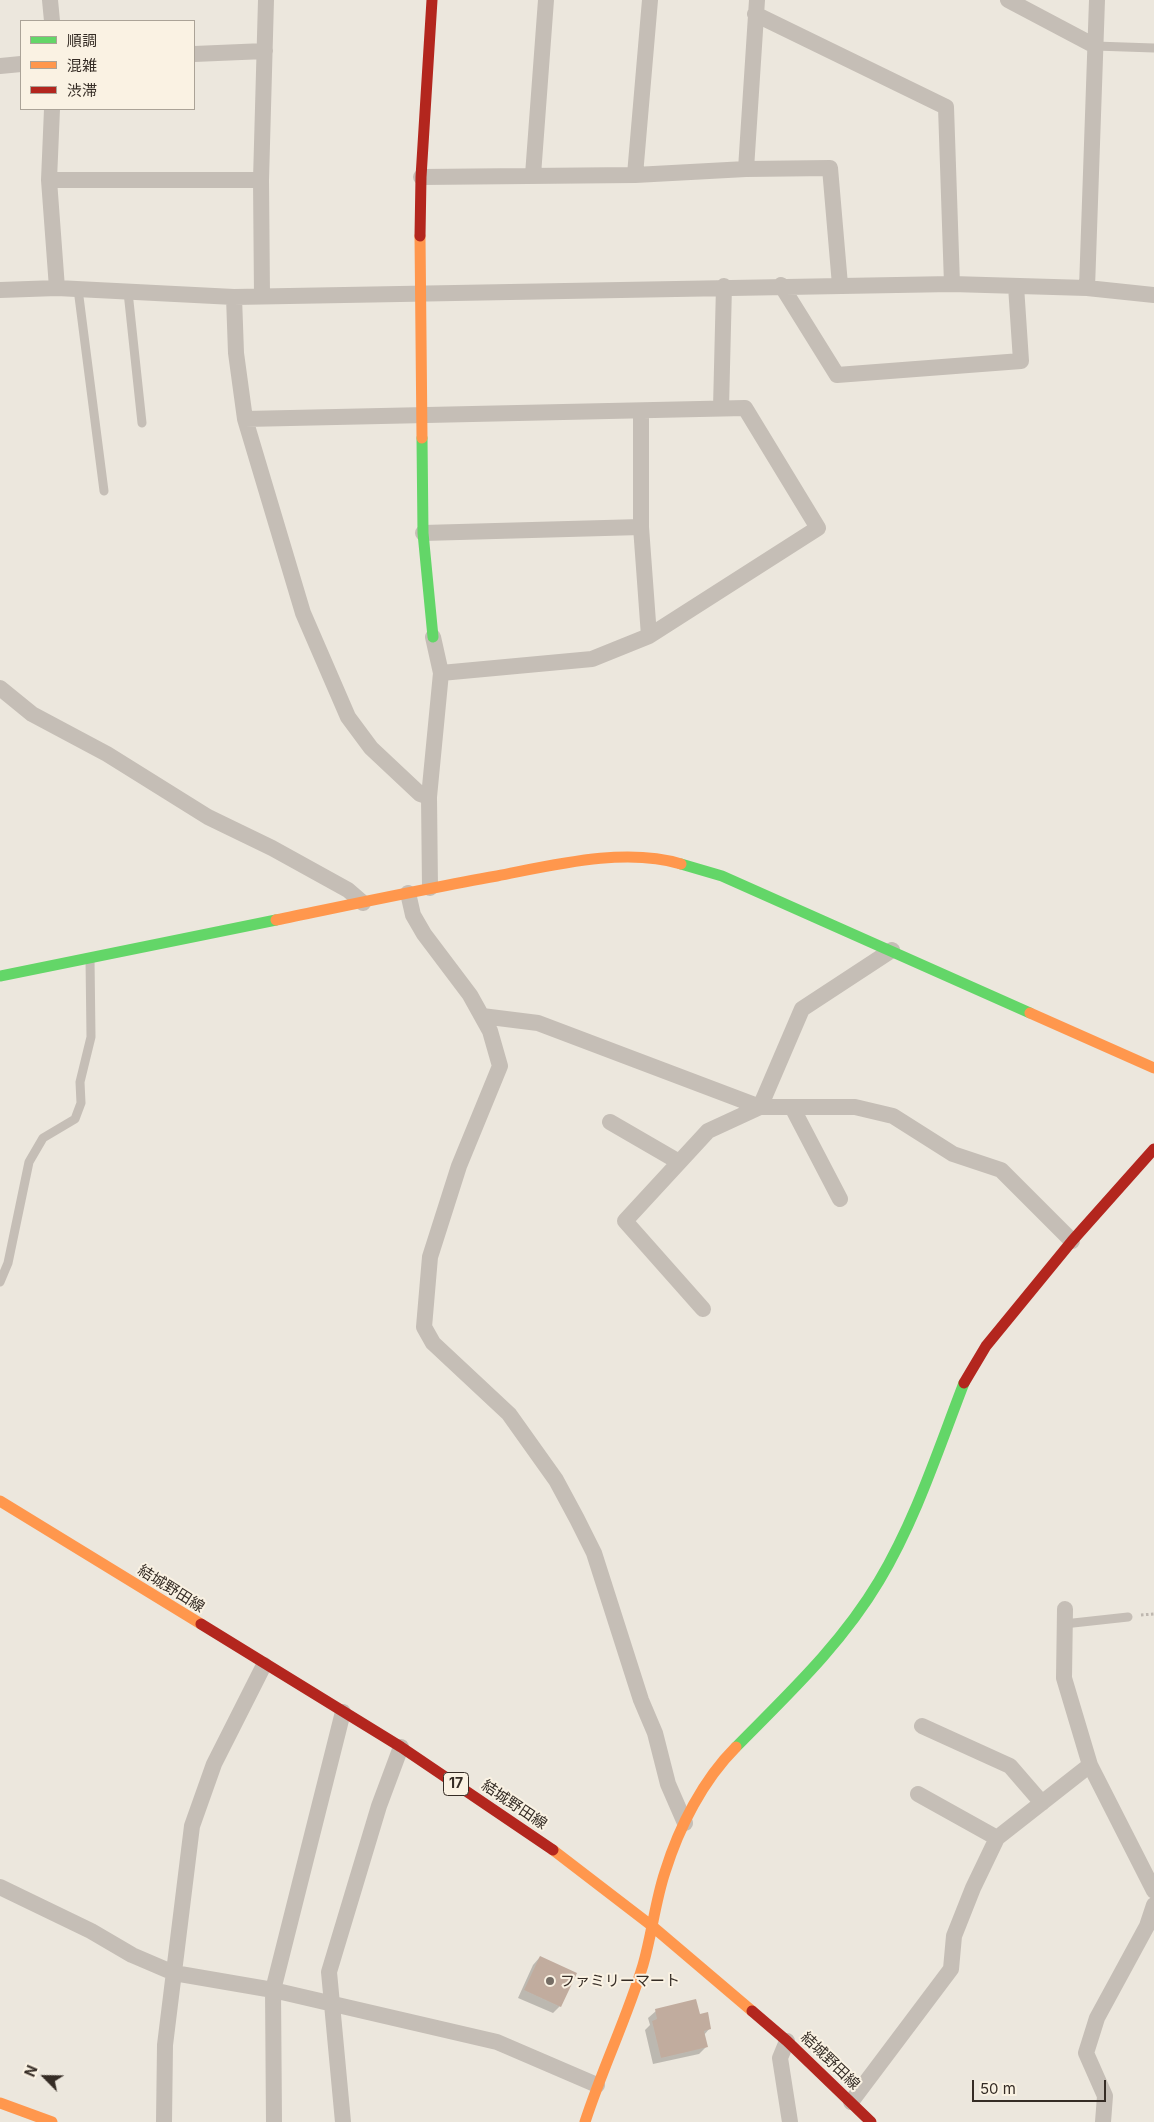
<!DOCTYPE html>
<html>
<head>
<meta charset="utf-8">
<style>
	body { margin:0 }
	#map { position:relative; width:1154px; height:2122px; overflow:hidden; background:#ece7dd; font-family:Inter,"Noto Sans JP",sans-serif }
	canvas { display:block }
	.legend { position:absolute; left:20px; top:20px; width:175px; height:90px; box-sizing:border-box; background:#faf2e3; border:1px solid #aba397; margin:0; padding:6px 9px; list-style:none; font-size:15px; color:#352c25 }
	.legend li { display:flex; align-items:center; gap:10px; height:25px }
	.legend b { width:25px; border:1px solid #aba397 }
	.north { position:absolute; left:20px; top:2052px; width:50px; height:50px; -webkit-text-stroke:4px #faf2e3; paint-order:stroke; rotate:293deg; font-size:14px; font-weight:700; line-height:20px; text-align:center; color:#352c25 }
	.north::after { content:''; display:block; margin:auto; width:18px; height:22px; background:#352c25; clip-path:polygon(50% 0,100% 100%,50% 72%,0 100%) }
	.scale { position:absolute; left:972px; top:2080px; width:134px; height:22px; box-sizing:border-box; border:2px solid #352c25; border-top:0; padding-left:6px; font-size:15px; line-height:18px; white-space:nowrap; color:#352c25; -webkit-text-stroke:4px #faf2e3; paint-order:stroke }
</style>
</head>
<body>
<div id="map">
<canvas width="1154" height="2122"></canvas>
<ul class="legend">
<li><b style="height:6px;background:#63d668"></b>順調</li>
<li><b style="height:6px;background:#ff974d"></b>混雑</li>
<li><b style="height:6px;background:#b3261e"></b>渋滞</li>
</ul>
<div class="north">N</div>
<div class="scale">50 m</div>
</div>
<script>
const g = document.querySelector('canvas').getContext('2d');
g.lineJoin = 'round';
function paint(path, color) { g.fillStyle = color; g.fill(path, 'evenodd'); }
function trace(path, color, width, dash) { g.strokeStyle = color; g.lineWidth = width; g.lineCap = dash ? 'butt' : 'round'; g.setLineDash(dash || []); g.stroke(path); }
function label(font, color, halo, rows, align = 'center') {
  g.font = font + ' Inter,"Noto Sans JP",sans-serif'; g.lineWidth = 4; g.setLineDash([]); g.textBaseline = 'middle'; g.strokeStyle = halo; g.fillStyle = color; for (const [text, x, y, turn = 0] of rows) {
    g.save(); g.translate(x, y); g.rotate((+turn || 0) * Math.PI / 180); g.textAlign = isNaN(turn) ? turn : align; if (halo) g.strokeText(text, 0, 0); g.fillText(text, 0, 0); g.restore();
  }
}
paint(new Path2D(`
	M 540,1957 L 560,2006 L 553,2013 L 518,1998 L 533,1965 Z
	M 656,2011 L 699,2015 L 710,2028 L 704,2035 L 706,2047 L 699,2054 L 653,2064 L 645,2030 L 650,2025 L 648,2018 Z`), '#0003');
paint(new Path2D(`
	M 540,1956 L 577,1973 L 561,2007 L 524,1990 Z
	M 696,1999 L 700,2014 L 708,2012 L 711,2029 L 704,2031 L 708,2047 L 661,2058 L 652,2021 L 657,2019 L 655,2009 Z`), '#c1ac9e');
trace(new Path2D(`
	M 1141,1615 L 1154,1614`), '#beb7af', 3, [2.5, 2.5]);
trace(new Path2D(`
	M 1095,46 L 1154,48
	M 78,289 L 104,491
	M 128,292 L 142,423
	M 0,1282 L 8,1263 L 29,1162 L 43,1138 L 75,1119 L 81,1103 L 80,1082 L 91,1037 L 90,958
	M 1064,1624 L 1128,1617`), '#c5beb6', 9);
trace(new Path2D(`
	M 50,0 L 52,21
	M 1008,0 L 1095,46
	M 755,14 L 946,107 L 952,284
	M 194,54 L 265,51
	M 0,66 L 21,64
	M 52,109 L 49,180 L 57,288
	M 746,169 L 757,0
	M 533,175 L 546,0
	M 635,175 L 650,0
	M 421,177 L 635,175 L 746,169 L 830,168 L 840,285
	M 49,180 L 261,180
	M 781,285 L 837,375 L 1021,361 L 1016,286
	M 1087,288 L 1097,0
	M 0,290 L 57,288 L 234,297 L 952,284 L 1087,288 L 1154,295
	M 262,296 L 261,180 L 266,0
	M 234,297 L 236,353 L 245,419 L 303,613 L 348,717 L 371,748 L 420,794 L 429,797
	M 721,408 L 724,286
	M 641,411 L 641,527 L 649,636
	M 245,419 L 745,408 L 818,528 L 649,636 L 592,659 L 441,673
	M 423,533 L 641,527
	M 0,688 L 32,714 L 107,754 L 208,817 L 272,848 L 348,890 L 363,903
	M 430,888 L 429,797 L 441,673 L 433,637
	M 408,893 L 413,915 L 424,934 L 470,995 L 490,1031 L 500,1066 L 459,1166 L 430,1257 L 424,1327 L 433,1343 L 509,1414 L 556,1480 L 577,1519 L 594,1553 L 641,1700 L 655,1733 L 668,1784 L 685,1823
	M 482,1016 L 538,1023 L 760,1107 L 855,1107 L 893,1116 L 953,1154 L 1001,1170 L 1072,1241
	M 792,1107 L 840,1199
	M 610,1122 L 679,1162
	M 703,1309 L 625,1221 L 708,1131 L 760,1107 L 802,1009 L 892,950
	M 922,1726 L 1010,1766 L 1042,1803
	M 1090,1765 L 1154,1891
	M 918,1794 L 997,1838
	M 0,1887 L 91,1931 L 132,1955 L 174,1973 L 273,1990 L 497,2042 L 597,2085
	M 787,2041 L 780,2058 L 790,2122
	M 851,2102 L 951,1969 L 954,1936 L 973,1888 L 997,1838 L 1090,1765 L 1064,1678 L 1065,1609
	M 164,2122 L 165,2045 L 192,1826 L 214,1764 L 264,1665
	M 274,2122 L 273,1990 L 343,1712
	M 343,2122 L 329,1972 L 379,1806 L 401,1747
	M 1103,2122 L 1105,2096 L 1086,2053 L 1097,2018 L 1147,1926 L 1154,1905`), '#c5beb6', 16);
trace(new Path2D(`
	M 422,438 L 423,533 L 433,637
	M 681,864 L 722,876 L 1030,1013
	M 0,976 L 276,920
	M 736,1747 C 787,1695 841,1645 879,1581 C 916,1519 938,1450 964,1383`), '#63d668', 11);
trace(new Path2D(`
	M 420,236 L 422,438
	M 276,920 C 349,905 423,889 497,876 C 554,865 625,847 681,864
	M 1030,1013 L 1154,1068
	M 0,1501 L 201,1624
	M 553,1850 L 652,1926 L 752,2011
	M 0,2103 L 52,2122
	M 585,2122 C 602,2069 627,2018 643,1965 C 652,1934 655,1902 665,1872 C 679,1827 703,1780 736,1747`), '#ff974d', 11);
trace(new Path2D(`
	M 420,236 L 421,177 L 432,0
	M 964,1383 L 986,1346 L 1072,1241 L 1154,1149
	M 201,1624 L 401,1747 L 553,1850
	M 752,2011 L 787,2041 L 871,2122`), '#b3261e', 11);
for (const [x, y, r, color] of [
	[550,1981,5,"#756d65"]
]) { const dot = new Path2D(); dot.arc(x, y, r, 0, 2 * Math.PI); g.fillStyle = color; g.fill(dot); trace(dot, '#faf2e3', 2); }
for (const [x, y, w] of [
	[456,1784,25]
]) { const box = new Path2D(); box.roundRect(x - w / 2, y - 11.5, w, 23, 4); g.fillStyle = '#faf2e3'; g.fill(box); trace(box, '#352c25', 1); }
label('bold 14px', '#352c25', null, [
	["17",456,1784]
]);
label('15px', '#352c25', '#faf2e3', [
	["結城野田線",171,1589,32],
	["結城野田線",514,1805,34],
	["結城野田線",830,2061,44]
]);
label('15px', '#352c25', '#faf2e3', [
	["ファミリーマート",560,1981]
], 'left');
</script>
</body>
</html>
